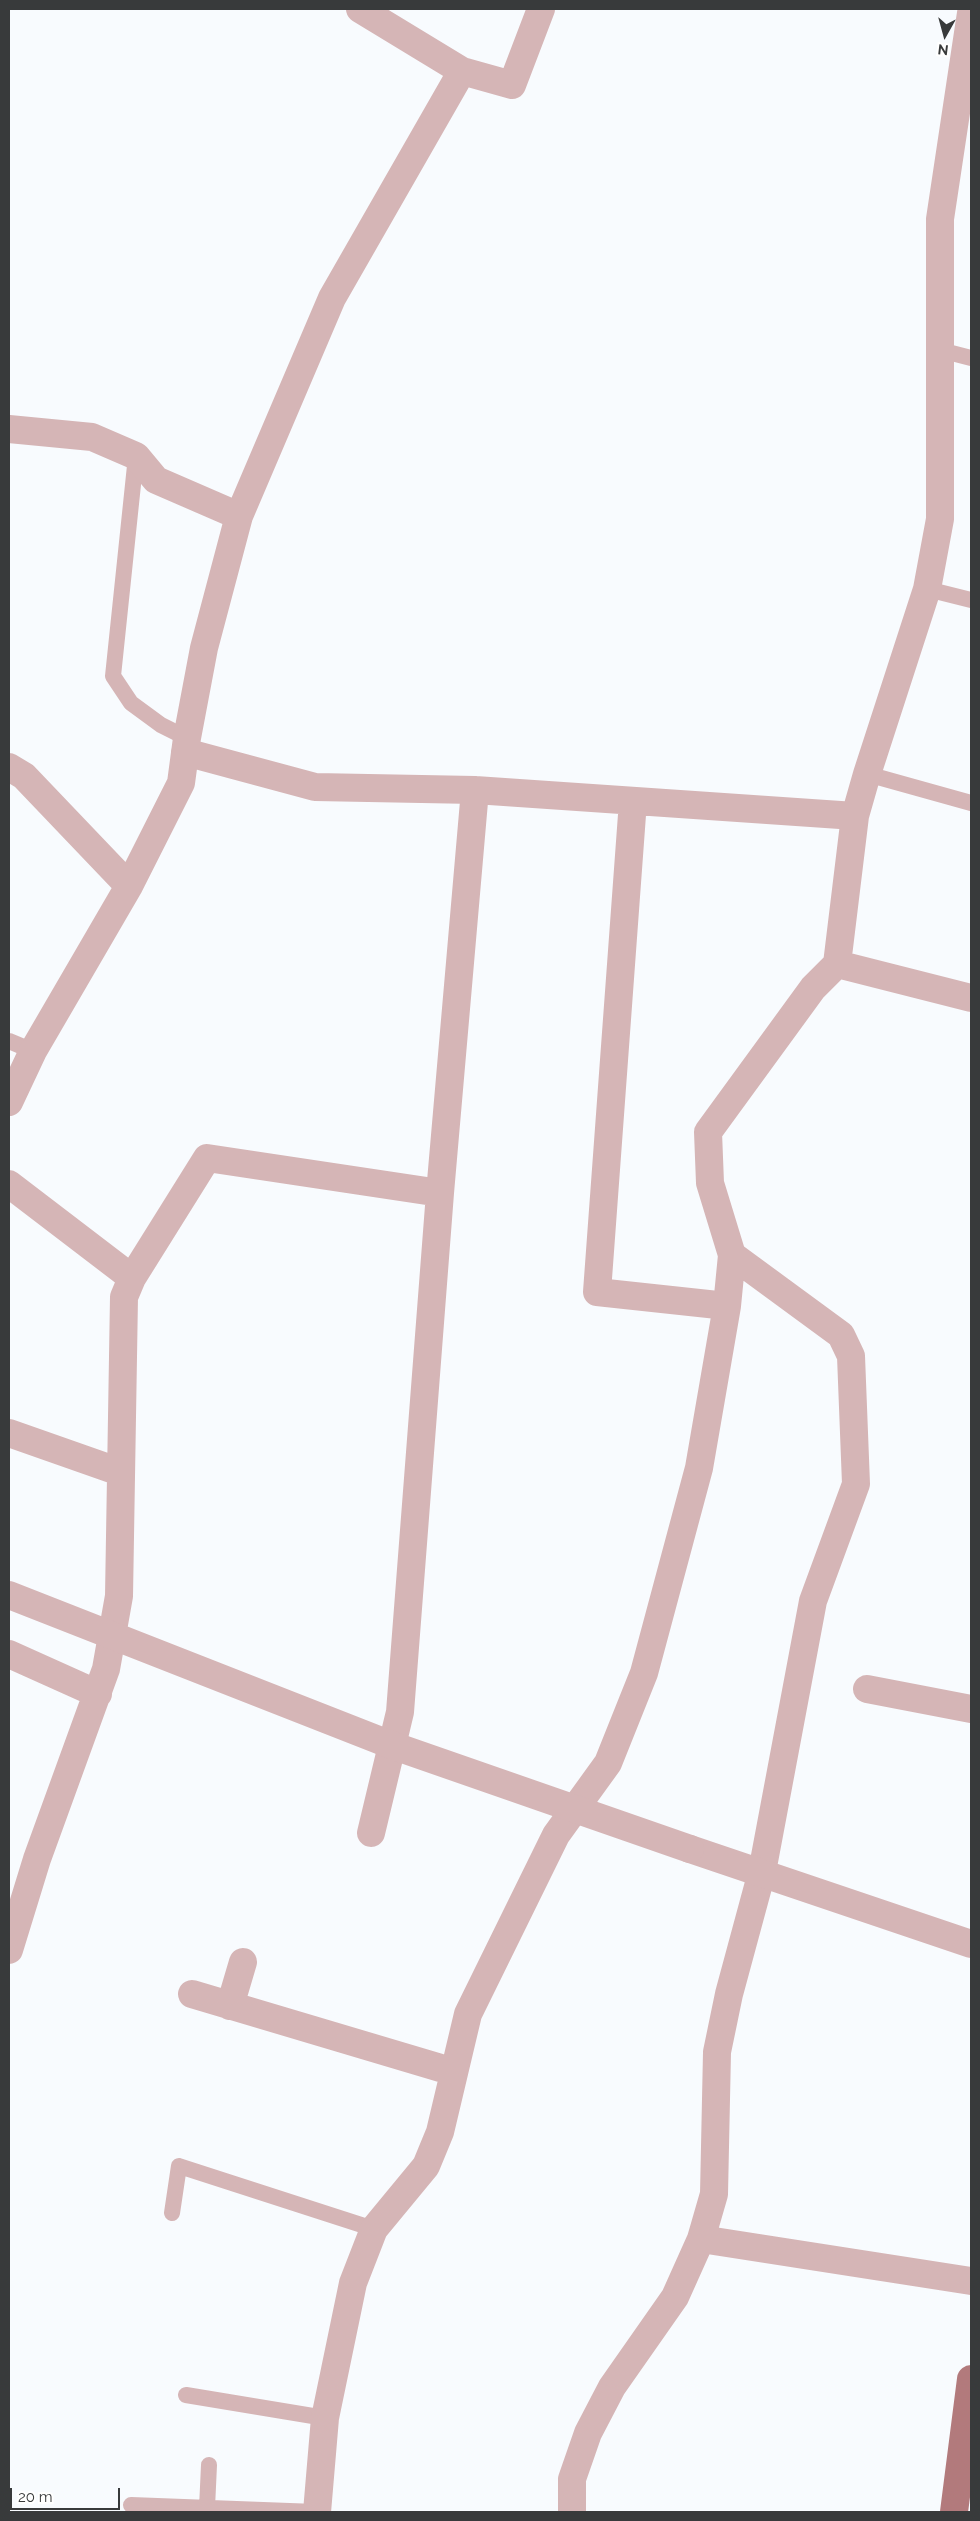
<!DOCTYPE html>
<html>
<head>
<meta charset="utf-8">
<style>
	body { margin:0 }
	#map { position:relative; width:980px; height:2521px; overflow:hidden; background:#f8fbfe; font-family:Raleway,sans-serif }
	canvas { display:block }
	.frame { position:absolute; inset:0; border:10px solid #383a3b; pointer-events:none }
	.north { position:absolute; left:920px; top:10px; width:50px; height:50px; -webkit-text-stroke:4px #fff; paint-order:stroke; rotate:187deg; font-size:14px; font-weight:700; line-height:20px; text-align:center; color:#383a3b }
	.north::after { content:''; display:block; margin:auto; width:18px; height:22px; background:#383a3b; clip-path:polygon(50% 0,100% 100%,50% 72%,0 100%) }
	.scale { position:absolute; left:10px; top:2488px; width:110px; height:22px; box-sizing:border-box; border:2px solid #383a3b; border-top:0; padding-left:6px; font-size:15px; line-height:18px; white-space:nowrap; color:#383a3b; -webkit-text-stroke:4px #fff; paint-order:stroke }
</style>
</head>
<body>
<div id="map">
<canvas width="980" height="2521"></canvas>
<div class="frame"></div>
<div class="north">N</div>
<div class="scale">20 m</div>
</div>
<script>
const g = document.querySelector('canvas').getContext('2d');
g.lineJoin = 'round';
function trace(path, color, width, dash) { g.strokeStyle = color; g.lineWidth = width; g.lineCap = dash ? 'butt' : 'round'; g.setLineDash(dash || []); g.stroke(path); }
trace(new Path2D(`
	M 940,350 L 971,358
	M 136,456 L 113,676 L 131,703 L 161,725 L 187,738
	M 927,589 L 971,600
	M 867,774 L 971,803
	M 9,1041 L 33,1051
	M 172,2213 L 179,2166 L 374,2229
	M 186,2395 L 325,2418
	M 131,2505 L 316,2512
	M 207,2508 L 209,2465`), '#d5b5b6', 16);
trace(new Path2D(`
	M 360,9 L 462,71 L 512,85 L 541,9
	M 9,429 L 92,437 L 136,456 L 156,480 L 239,516
	M 185,752 L 315,787 L 475,790 L 855,816
	M 9,767 L 24,776 L 129,886
	M 633,801 L 597,1292 L 727,1306
	M 837,964 L 971,998
	M 9,1102 L 33,1051 L 129,886 L 181,783 L 187,738 L 204,648 L 239,516 L 332,298 L 462,71
	M 9,1184 L 132,1278
	M 9,1433 L 120,1472
	M 9,1654 L 98,1694
	M 867,1689 L 971,1709
	M 371,1833 L 400,1712 L 440,1193 L 475,790
	M 9,1950 L 37,1859 L 106,1669 L 119,1596 L 124,1297 L 132,1278 L 207,1158 L 440,1193
	M 192,1994 L 454,2072
	M 230,2006 L 243,1962
	M 701,2239 L 971,2281
	M 317,2512 L 325,2418 L 353,2283 L 374,2229 L 426,2166 L 440,2132 L 468,2014 L 556,1835 L 608,1763 L 644,1673 L 699,1468 L 727,1306 L 732,1255 L 710,1183 L 708,1132 L 813,988 L 837,964 L 855,816 L 867,774 L 927,589 L 940,519 L 940,219 L 971,13
	M 572,2512 L 572,2479 L 588,2433 L 612,2387 L 675,2297 L 701,2239 L 714,2194 L 717,2052 L 729,1994 L 762,1872 L 813,1601 L 856,1484 L 851,1356 L 841,1335 L 732,1255`), '#d5b5b6', 28);
trace(new Path2D(`
	M 690,1849 L 971,1944`), '#d5b5b6', 28);
trace(new Path2D(`
	M 954,2512 L 971,2379`), '#b27a7c', 28);
trace(new Path2D(`
	M 9,1595 L 394,1746 L 690,1849`), '#d5b5b6', 28);
</script>
</body>
</html>
